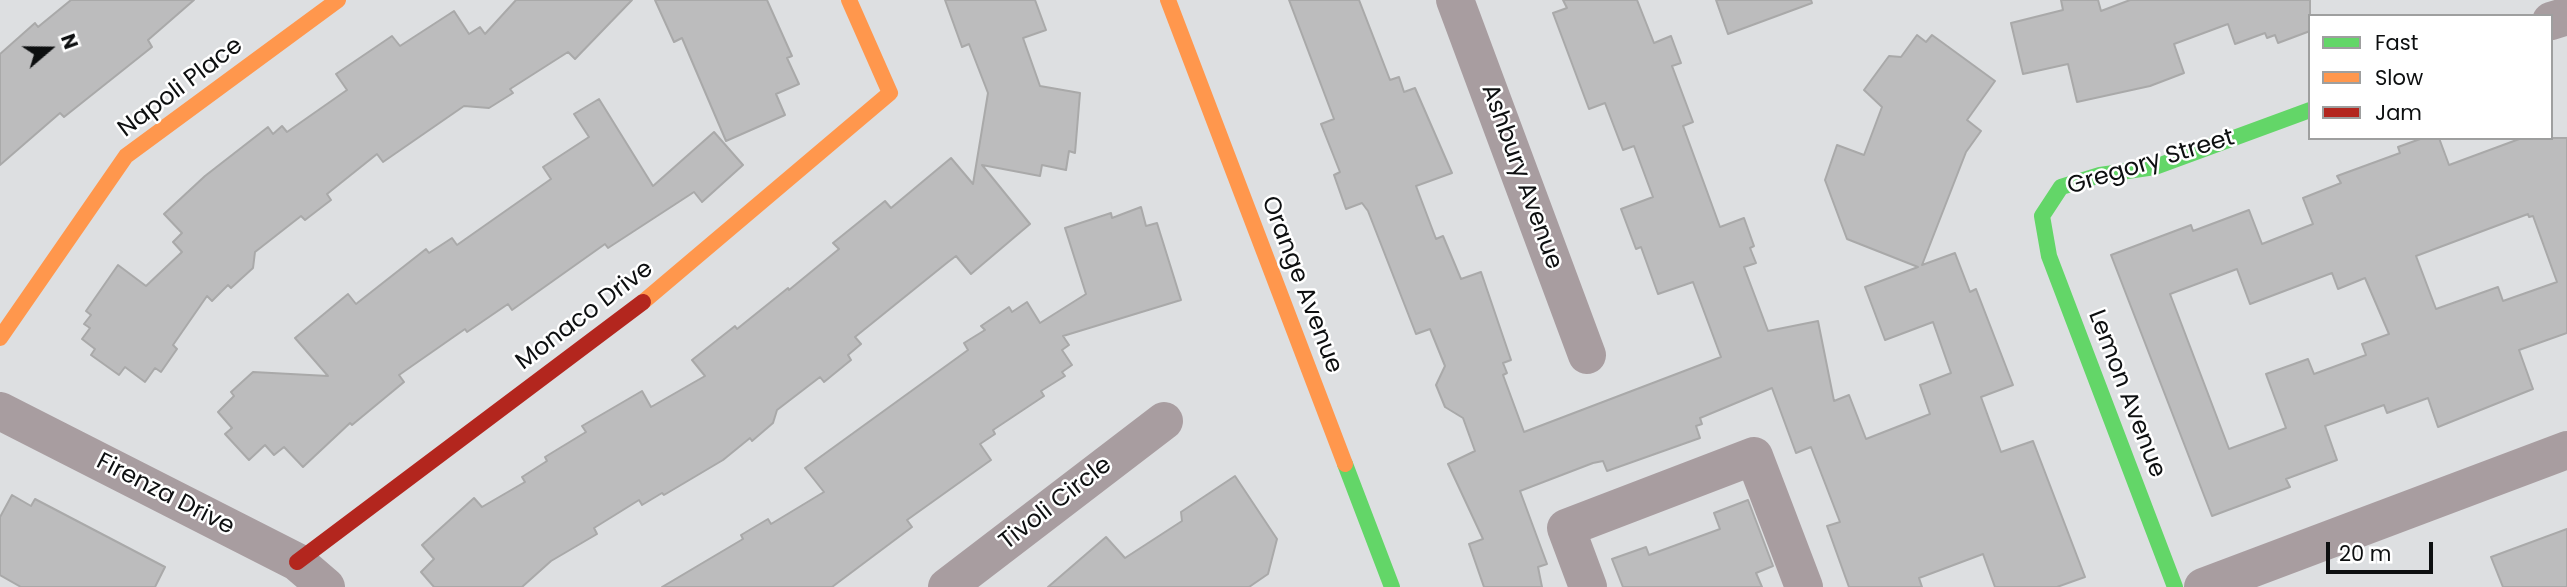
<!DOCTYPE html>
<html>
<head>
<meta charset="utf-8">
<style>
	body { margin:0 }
	#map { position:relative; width:2567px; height:587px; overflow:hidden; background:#dddfe1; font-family:Poppins,sans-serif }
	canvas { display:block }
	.legend { position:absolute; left:2308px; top:14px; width:245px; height:126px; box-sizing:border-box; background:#fff; border:2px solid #9e9f9f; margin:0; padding:9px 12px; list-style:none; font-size:21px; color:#0d0f10 }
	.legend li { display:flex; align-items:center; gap:14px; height:35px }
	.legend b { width:35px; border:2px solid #9e9f9f }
	.north { position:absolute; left:14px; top:14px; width:70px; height:70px; -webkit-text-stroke:5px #fff; paint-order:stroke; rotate:70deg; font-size:19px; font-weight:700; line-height:28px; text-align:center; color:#0d0f10 }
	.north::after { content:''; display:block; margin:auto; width:24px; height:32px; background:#0d0f10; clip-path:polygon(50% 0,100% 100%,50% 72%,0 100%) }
	.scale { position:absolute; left:2326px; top:542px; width:107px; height:32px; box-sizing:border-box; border:4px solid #0d0f10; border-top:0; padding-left:9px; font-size:21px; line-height:24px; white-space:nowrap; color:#0d0f10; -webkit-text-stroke:5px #fff; paint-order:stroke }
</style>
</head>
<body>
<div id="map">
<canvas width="2567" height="587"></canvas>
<ul class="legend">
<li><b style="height:9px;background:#63d668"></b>Fast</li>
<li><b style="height:9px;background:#ff974d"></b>Slow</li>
<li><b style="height:9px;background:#b3261e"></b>Jam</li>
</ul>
<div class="north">N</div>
<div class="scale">20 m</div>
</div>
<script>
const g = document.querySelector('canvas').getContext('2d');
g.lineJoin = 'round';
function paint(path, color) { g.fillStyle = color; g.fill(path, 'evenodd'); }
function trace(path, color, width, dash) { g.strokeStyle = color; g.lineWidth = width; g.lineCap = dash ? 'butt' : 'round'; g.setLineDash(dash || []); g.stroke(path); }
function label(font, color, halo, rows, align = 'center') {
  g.font = font + ' Poppins,sans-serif'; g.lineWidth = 5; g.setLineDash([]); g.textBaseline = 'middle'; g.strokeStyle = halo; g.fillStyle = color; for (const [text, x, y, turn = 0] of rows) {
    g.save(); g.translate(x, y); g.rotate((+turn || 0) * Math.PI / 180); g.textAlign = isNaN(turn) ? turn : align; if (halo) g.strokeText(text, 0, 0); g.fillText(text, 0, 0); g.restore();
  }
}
const building = new Path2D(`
	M 71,0 L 194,0 L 148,40 L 152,47 L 64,117 L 60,113 L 0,165 L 0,54 L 35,23 L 38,27 Z
	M 516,0 L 632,0 L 575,59 L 568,52 L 510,89 L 513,93 L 489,108 L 464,106 L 383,162 L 377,154 L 327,194 L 331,200 L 305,220 L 301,216 L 255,252 L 253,268 L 231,288 L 228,285 L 212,301 L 207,296 L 173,345 L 177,349 L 161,372 L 155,368 L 145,382 L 125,367 L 119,375 L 91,355 L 95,349 L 82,339 L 90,328 L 84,324 L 91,315 L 86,311 L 118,265 L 146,286 L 182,252 L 173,242 L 182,233 L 164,214 L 205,176 L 268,127 L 273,134 L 282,126 L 287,132 L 347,90 L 336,74 L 392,36 L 400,46 L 454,11 L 469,34 L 480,27 L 485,34 Z
	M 655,0 L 767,0 L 792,56 L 787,58 L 799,84 L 776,94 L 785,115 L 726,141 L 682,38 L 674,42 Z
	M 945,0 L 1035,0 L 1046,30 L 1023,38 L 1040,86 L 1080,93 L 1075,153 L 1069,151 L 1066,170 L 1042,165 L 1040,176 L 982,165 L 1030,224 L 971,274 L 956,256 L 948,262 L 855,337 L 861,344 L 848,355 L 851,360 L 824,382 L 820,377 L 777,410 L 773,423 L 752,441 L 750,438 L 723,460 L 664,495 L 662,493 L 642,505 L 639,500 L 594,528 L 597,534 L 551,561 L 522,587 L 434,587 L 421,572 L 434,559 L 422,545 L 474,498 L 482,507 L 525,482 L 522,477 L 547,461 L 545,457 L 586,432 L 582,426 L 642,391 L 651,407 L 705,376 L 692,360 L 735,326 L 737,329 L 788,288 L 789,290 L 839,249 L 833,243 L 885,201 L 891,208 L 951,158 L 973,184 L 988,93 L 969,44 L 962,47 Z
	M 1289,0 L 1359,0 L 1390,80 L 1399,77 L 1404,92 L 1415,88 L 1452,173 L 1416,186 L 1436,239 L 1443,236 L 1461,279 L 1481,272 L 1511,360 L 1503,363 L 1507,373 L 1503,375 L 1524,432 L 1721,357 L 1693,282 L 1658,294 L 1641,247 L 1636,249 L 1621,209 L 1653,197 L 1634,146 L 1623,150 L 1605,103 L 1589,109 L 1553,13 L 1567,8 L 1563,0 L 1637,0 L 1654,43 L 1671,36 L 1681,63 L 1672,66 L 1693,122 L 1683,126 L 1720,227 L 1744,218 L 1754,246 L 1750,248 L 1756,263 L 1744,267 L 1768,331 L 1818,321 L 1834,401 L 1849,395 L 1866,439 L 1930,414 L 1920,385 L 1951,373 L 1933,322 L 1885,340 L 1865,287 L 1918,267 L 1847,239 L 1825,180 L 1837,145 L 1864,155 L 1882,107 L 1864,90 L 1889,56 L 1901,57 L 1917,35 L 1926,42 L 1932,35 L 1995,81 L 1967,120 L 1981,131 L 1966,152 L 1922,265 L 1955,253 L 1970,292 L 1976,289 L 2013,385 L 1981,397 L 2001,452 L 2033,441 L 2085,577 L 2057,587 L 1995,587 L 1983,554 L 1919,578 L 1922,587 L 1849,587 L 1827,526 L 1840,522 L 1811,447 L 1796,453 L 1772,388 L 1700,418 L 1702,424 L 1696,426 L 1700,438 L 1607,471 L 1603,461 L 1593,463 L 1520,491 L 1547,564 L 1538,567 L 1542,587 L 1484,587 L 1469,544 L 1483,539 L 1448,464 L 1475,451 L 1463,418 L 1445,407 L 1436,385 L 1445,366 L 1430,329 L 1416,334 L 1368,211 L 1362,203 L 1346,209 L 1334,175 L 1340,172 L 1321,124 L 1334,119 Z
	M 1716,0 L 1811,0 L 1812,3 L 1728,34 Z
	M 2061,0 L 2098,0 L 2101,11 L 2130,0 L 2310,0 L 2310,31 L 2278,43 L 2275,35 L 2267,38 L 2265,33 L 2235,44 L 2228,24 L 2174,44 L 2184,73 L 2150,86 L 2077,102 L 2068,64 L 2023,74 L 2011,23 L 2063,10 Z
	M 599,99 L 653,186 L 714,132 L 743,165 L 702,202 L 694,192 L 608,248 L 605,244 L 512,310 L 508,304 L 467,332 L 465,329 L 399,375 L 404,382 L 352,425 L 350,423 L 303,467 L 284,447 L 274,455 L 265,445 L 249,460 L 225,434 L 232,428 L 218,412 L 234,396 L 231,392 L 253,372 L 328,376 L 295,338 L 348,294 L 356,304 L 426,249 L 429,253 L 452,238 L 457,245 L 551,179 L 543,167 L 589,137 L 574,114 Z
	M 2423,138 L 2439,138 L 2449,165 L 2522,138 L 2567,138 L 2567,333 L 2519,350 L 2533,389 L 2438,427 L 2428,398 L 2387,413 L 2384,405 L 2325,426 L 2337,460 L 2286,479 L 2290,487 L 2212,516 L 2111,255 L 2191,225 L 2193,231 L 2249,210 L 2262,244 L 2313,224 L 2303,198 L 2341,183 L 2337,176 L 2400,153 L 2398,147 ZM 2528,214 L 2529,217 L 2533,216 L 2557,282 L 2503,301 L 2498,287 L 2436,309 L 2416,256 ZM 2237,269 L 2250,304 L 2332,273 L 2338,289 L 2365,278 L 2389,334 L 2362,344 L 2366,355 L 2314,374 L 2308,359 L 2266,374 L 2286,428 L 2229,449 L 2170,294 Z
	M 1141,207 L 1146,226 L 1157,223 L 1181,300 L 1063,336 L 1069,345 L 1062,350 L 1072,365 L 1062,372 L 1065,376 L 1041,391 L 1044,396 L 993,430 L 995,434 L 980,444 L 991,460 L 907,520 L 912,527 L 832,587 L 662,587 L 743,539 L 741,535 L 768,519 L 771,524 L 824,492 L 805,468 L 968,350 L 964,343 L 985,330 L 981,326 L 1009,307 L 1012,312 L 1027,302 L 1040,323 L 1086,294 L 1065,228 L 1111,213 L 1112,218 Z
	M 1235,476 L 1277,539 L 1268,574 L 1249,587 L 1048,587 L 1106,537 L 1125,558 L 1182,521 L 1181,512 Z
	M 12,495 L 31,506 L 35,499 L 165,567 L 155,587 L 21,587 L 0,575 L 0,517 Z
	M 1748,500 L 1773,566 L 1756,573 L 1762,587 L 1623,587 L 1612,559 L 1646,547 L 1649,555 L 1720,529 L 1714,513 Z
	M 2567,529 L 2567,587 L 2503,587 L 2491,557 Z`);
paint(building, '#bcbcbd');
trace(building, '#a9a9a9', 2);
trace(new Path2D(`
	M 1455,0 L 1587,355
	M 2551,21 L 2567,16
	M 0,411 L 297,562 L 326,587
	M 947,587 L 1164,421
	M 1588,587 L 1566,528 L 1754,456 L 1804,587
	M 2203,587 L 2567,450`), '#a89da0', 38);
trace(new Path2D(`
	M 1345,464 L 1392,587
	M 2175,587 L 2049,256 L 2042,216 L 2061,187 L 2100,175 L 2155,167 L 2310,110`), '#63d668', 16);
trace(new Path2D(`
	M 1168,0 L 1345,464
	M 643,302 L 890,93 L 849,0
	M 0,338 L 126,156 L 338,0`), '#ff974d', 16);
trace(new Path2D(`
	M 297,562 L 643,302`), '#b3261e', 16);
label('24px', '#0d0f10', '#fff', [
	["Napoli Place",181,88,-37],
	["Gregory Street",2151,163,-17],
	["Ashbury Avenue",1521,177,70],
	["Orange Avenue",1301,285,69],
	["Monaco Drive",585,316,-37],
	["Lemon Avenue",2126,394,69],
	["Firenza Drive",165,495,27],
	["Tivoli Circle",1056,504,-38]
]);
</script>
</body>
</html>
